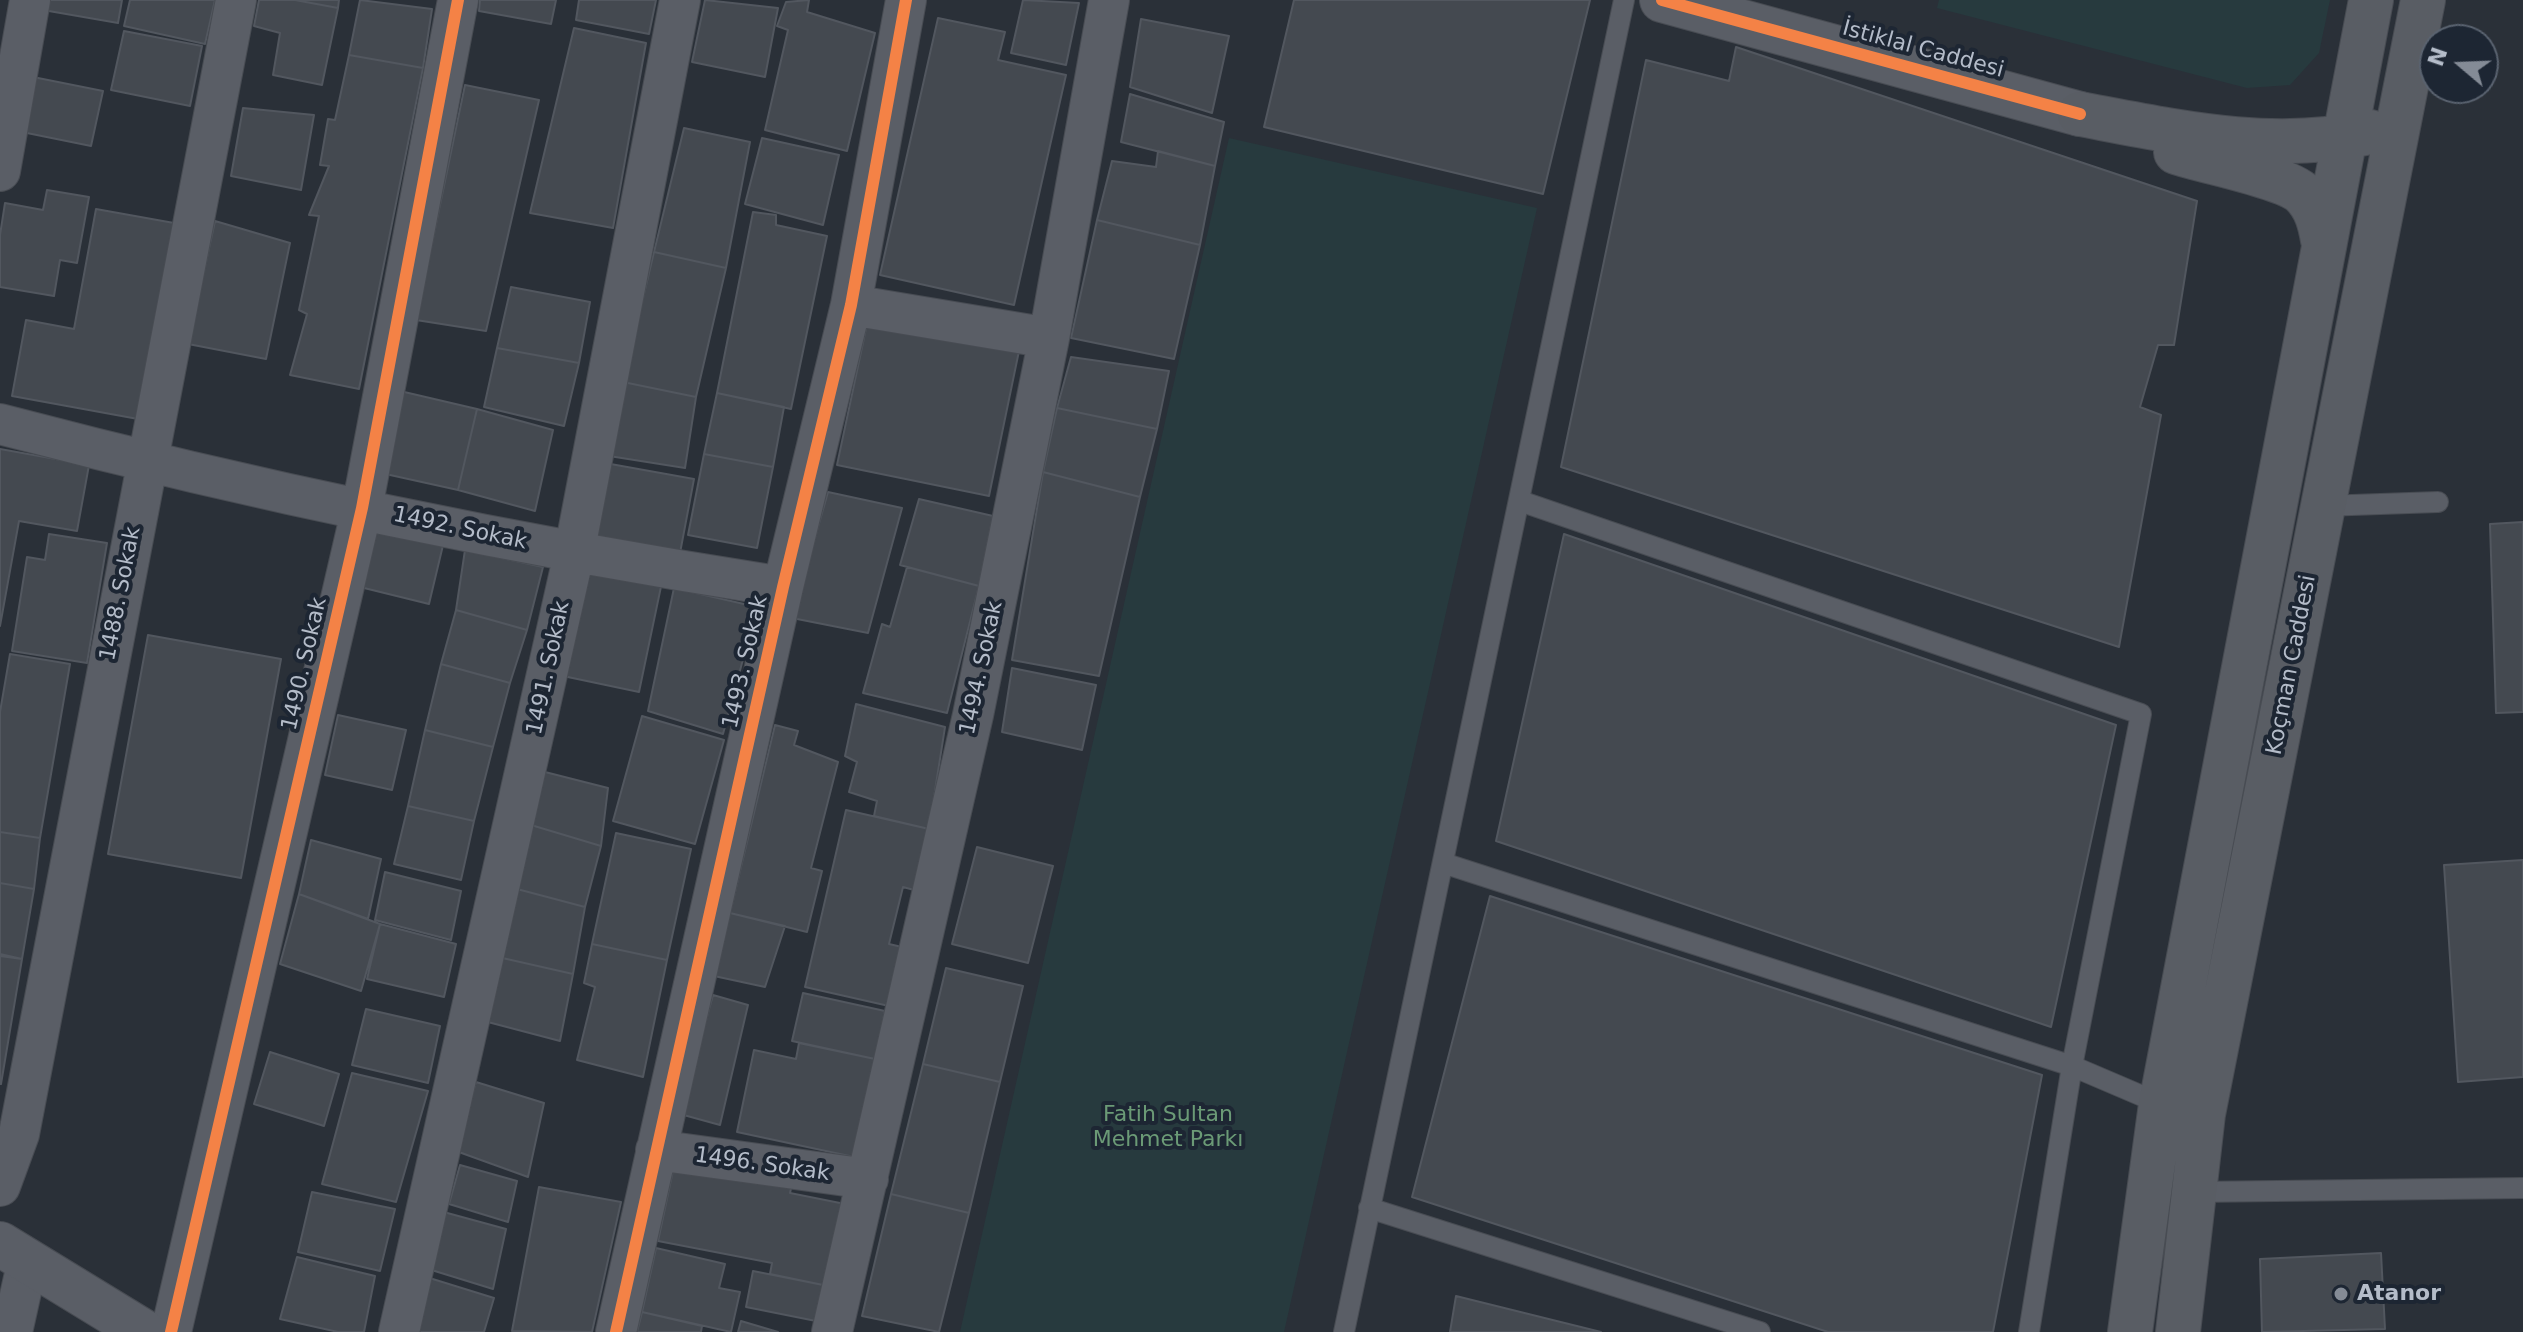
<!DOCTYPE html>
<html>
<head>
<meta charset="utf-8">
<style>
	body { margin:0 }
	#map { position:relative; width:2523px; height:1332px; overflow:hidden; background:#2a3038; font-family:"DejaVu Sans",sans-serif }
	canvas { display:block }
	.north { position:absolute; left:2419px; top:24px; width:80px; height:80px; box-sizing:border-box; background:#1d2633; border:2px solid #59626f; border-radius:50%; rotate:289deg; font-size:22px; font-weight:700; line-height:32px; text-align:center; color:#b4bcc9 }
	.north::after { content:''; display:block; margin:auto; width:28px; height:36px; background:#848b96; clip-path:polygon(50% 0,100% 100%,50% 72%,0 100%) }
</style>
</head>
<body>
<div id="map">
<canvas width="2523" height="1332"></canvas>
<div class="north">N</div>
</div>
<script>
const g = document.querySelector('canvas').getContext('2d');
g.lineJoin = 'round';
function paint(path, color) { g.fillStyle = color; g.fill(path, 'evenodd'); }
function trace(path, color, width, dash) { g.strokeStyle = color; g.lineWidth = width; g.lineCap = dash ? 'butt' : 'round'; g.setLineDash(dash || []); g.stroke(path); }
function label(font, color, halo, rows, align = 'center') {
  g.font = font + ' "DejaVu Sans",sans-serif'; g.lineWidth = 8; g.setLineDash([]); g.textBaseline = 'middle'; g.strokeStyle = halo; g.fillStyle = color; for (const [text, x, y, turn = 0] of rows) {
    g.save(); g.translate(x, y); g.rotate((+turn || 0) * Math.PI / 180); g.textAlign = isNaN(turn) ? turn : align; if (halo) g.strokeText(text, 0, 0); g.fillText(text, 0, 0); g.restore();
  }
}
paint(new Path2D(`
	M 1939,0 L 2330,0 L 2319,53 L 2290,85 L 2247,88 L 1937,8 Z
	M 1229,138 L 1537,208 L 1284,1332 L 960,1332 Z`), '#273a3e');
const building = new Path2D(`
	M 44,0 L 122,0 L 118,23 L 43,10 Z
	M 130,0 L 215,0 L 205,44 L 124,26 Z
	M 259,0 L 295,0 L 338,8 L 322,85 L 273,75 L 280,33 L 254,26 Z
	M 295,0 L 339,0 L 338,8 Z
	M 360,0 L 432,9 L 423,68 L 349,55 Z
	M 480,0 L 556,0 L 551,24 L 479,11 Z
	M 579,0 L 656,0 L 649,34 L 576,20 Z
	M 705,0 L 778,8 L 765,77 L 692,62 Z
	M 809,0 L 807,12 L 875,33 L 847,151 L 765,130 L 788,30 L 777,26 L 786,2 Z
	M 1023,0 L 1079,3 L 1066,65 L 1011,53 Z
	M 1294,0 L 1590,0 L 1543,194 L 1264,127 Z
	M 938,18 L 1005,32 L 998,60 L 1066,75 L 1014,305 L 880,275 Z
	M 1141,19 L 1229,36 L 1212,113 L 1130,87 Z
	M 574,28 L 646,43 L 613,228 L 530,213 Z
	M 124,31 L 202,46 L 190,106 L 111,90 Z
	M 1736,47 L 2197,201 L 2174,345 L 2158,345 L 2140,407 L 2161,415 L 2119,647 L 1561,467 L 1646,60 L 1729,81 Z
	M 349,55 L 423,68 L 359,389 L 290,375 L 307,314 L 299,310 L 319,216 L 309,215 L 329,166 L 320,165 L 328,119 L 335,120 Z
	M 33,77 L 103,91 L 91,146 L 22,132 Z
	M 465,85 L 539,100 L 486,331 L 416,320 Z
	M 1130,94 L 1224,122 L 1215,166 L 1121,142 Z
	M 243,108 L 314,115 L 301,190 L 231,176 Z
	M 684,128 L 750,142 L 726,268 L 654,252 Z
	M 762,138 L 839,155 L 823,225 L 745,204 Z
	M 1158,151 L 1215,166 L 1200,245 L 1097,220 L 1112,161 L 1156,167 Z
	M 47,190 L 89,197 L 77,263 L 60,260 L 54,296 L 0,287 L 0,235 L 5,203 L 43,210 Z
	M 96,209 L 174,223 L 138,419 L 12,396 L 26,320 L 74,329 Z
	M 753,212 L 776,215 L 776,225 L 827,236 L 791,409 L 717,393 Z
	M 1097,220 L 1200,245 L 1174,359 L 1071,338 Z
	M 215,221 L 290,243 L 266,359 L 188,344 Z
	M 654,252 L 726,268 L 696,397 L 623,382 Z
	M 511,287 L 590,302 L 579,363 L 497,348 Z
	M 868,319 L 1019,351 L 989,496 L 837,465 Z
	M 497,348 L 579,363 L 564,426 L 484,407 Z
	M 1071,357 L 1169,371 L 1157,429 L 1057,408 Z
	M 623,382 L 696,397 L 685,468 L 609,456 Z
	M 400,391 L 477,409 L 458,490 L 381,473 Z
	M 717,393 L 784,407 L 773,467 L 704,454 Z
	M 1057,408 L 1157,429 L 1140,497 L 1043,472 Z
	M 477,409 L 553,430 L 535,511 L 458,490 Z
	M 0,449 L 89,465 L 77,531 L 19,521 L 0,626 Z
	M 704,454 L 773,467 L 757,548 L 688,535 Z
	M 605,463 L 694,479 L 680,553 L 591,538 Z
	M 1043,472 L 1140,497 L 1099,676 L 1012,660 Z
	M 828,492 L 902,508 L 868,633 L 792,618 Z
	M 919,499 L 993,516 L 979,586 L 900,565 Z
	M 2523,522 L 2523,712 L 2496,713 L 2490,524 Z
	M 376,524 L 444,541 L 429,604 L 360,587 Z
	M 49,534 L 107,543 L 87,663 L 12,651 L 27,557 L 45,560 Z
	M 1564,534 L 2116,725 L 2051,1027 L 1496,841 Z
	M 465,550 L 543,567 L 527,630 L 456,610 Z
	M 585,565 L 663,577 L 639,692 L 563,676 Z
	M 907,567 L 979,586 L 947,713 L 863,693 L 882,624 L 890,627 Z
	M 674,588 L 757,607 L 723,734 L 648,711 Z
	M 456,610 L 527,630 L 510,683 L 441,664 Z
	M 148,635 L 281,659 L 241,878 L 108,854 Z
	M 10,654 L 70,664 L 40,838 L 0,832 L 0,712 Z
	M 441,664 L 510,683 L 493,747 L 425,730 Z
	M 1012,668 L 1096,685 L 1082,750 L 1002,732 Z
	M 856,704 L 945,727 L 929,829 L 874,816 L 877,801 L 849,792 L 857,762 L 845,756 Z
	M 338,715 L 406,730 L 392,790 L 325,775 Z
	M 642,716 L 724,740 L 695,844 L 613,821 Z
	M 775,725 L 798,731 L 794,745 L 838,762 L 811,868 L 822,871 L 807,932 L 730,913 Z
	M 425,730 L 493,747 L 474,821 L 408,806 Z
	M 545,772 L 608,788 L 601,846 L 531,825 Z
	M 408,806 L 474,821 L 461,880 L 394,864 Z
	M 846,810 L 929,829 L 914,890 L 903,887 L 889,944 L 902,947 L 889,1006 L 805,987 Z
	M 531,825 L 601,846 L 585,907 L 517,889 Z
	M 0,832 L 40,838 L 34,889 L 0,883 Z
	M 616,833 L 691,849 L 667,960 L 592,944 Z
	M 311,840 L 381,859 L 368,919 L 299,894 Z
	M 977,847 L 1053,866 L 1028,963 L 952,944 Z
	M 2523,860 L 2523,1077 L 2458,1082 L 2444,865 Z
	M 385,872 L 461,891 L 451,940 L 375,920 Z
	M 0,883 L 34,889 L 22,959 L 0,954 Z
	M 517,889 L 585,907 L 573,974 L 498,957 Z
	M 299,894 L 380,924 L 361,991 L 280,964 Z
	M 1490,896 L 2042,1075 L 1993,1332 L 1828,1332 L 1412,1197 Z
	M 730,913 L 785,926 L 765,987 L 714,976 Z
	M 380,924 L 456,944 L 444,997 L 367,979 Z
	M 592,944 L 667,960 L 643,1077 L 577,1060 L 595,987 L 584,983 Z
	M 0,956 L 22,959 L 1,1084 L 0,1084 Z
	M 498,957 L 573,974 L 560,1041 L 484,1021 Z
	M 946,968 L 1023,986 L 1000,1082 L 923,1064 Z
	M 803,993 L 885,1011 L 875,1059 L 792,1041 Z
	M 713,995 L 748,1005 L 720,1125 L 680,1114 Z
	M 366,1009 L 440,1026 L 428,1083 L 352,1065 Z
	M 799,1043 L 875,1059 L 854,1157 L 737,1132 L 754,1050 L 796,1059 Z
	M 270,1052 L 339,1074 L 324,1126 L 254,1104 Z
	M 923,1064 L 1000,1082 L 969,1213 L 891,1194 Z
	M 352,1073 L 428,1091 L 396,1202 L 322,1184 Z
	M 476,1082 L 544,1103 L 528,1177 L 456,1151 Z
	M 675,1161 L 792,1184 L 790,1193 L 845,1204 L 828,1286 L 770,1274 L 772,1263 L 658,1241 Z
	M 460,1165 L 517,1181 L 508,1222 L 449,1204 Z
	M 539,1187 L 621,1202 L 592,1332 L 512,1331 Z
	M 312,1192 L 395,1209 L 380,1271 L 298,1252 Z
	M 891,1194 L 969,1213 L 939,1332 L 862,1316 Z
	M 440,1211 L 506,1229 L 493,1289 L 425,1268 Z
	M 656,1248 L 725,1264 L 719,1288 L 740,1292 L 731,1332 L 642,1312 Z
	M 2381,1253 L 2385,1329 L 2262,1332 L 2260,1259 Z
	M 297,1257 L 375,1276 L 364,1332 L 338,1332 L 280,1319 Z
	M 753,1271 L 828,1286 L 821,1322 L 746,1307 Z
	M 423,1276 L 494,1298 L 484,1332 L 409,1332 Z
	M 1456,1296 L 1601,1332 L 1450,1332 Z
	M 642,1312 L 702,1326 L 701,1332 L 637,1332 Z
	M 741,1321 L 778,1332 L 738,1332 Z`);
paint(building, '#444950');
trace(building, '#52575f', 2);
const service = new Path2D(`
	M 1520,501 L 2141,714 L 2072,1066 L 2029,1332
	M 2323,506 L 2438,502
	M 1443,863 L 2072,1066 L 2161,1104
	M 2194,1192 L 2523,1188
	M 1369,1208 L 1760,1332
	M 1344,1332 L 1624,0`);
const minor = new Path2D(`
	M 0,171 L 30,0
	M 851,305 L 1049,338
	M 0,424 C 258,492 520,546 783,587
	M 656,1150 L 868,1179
	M 0,1186 L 19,1134 L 236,0
	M 12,1332 L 28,1260
	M 171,1332 L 362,508 L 458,0
	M 399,1332 L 574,554 L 680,0
	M 616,1332 L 783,587 L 851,305 L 906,0
	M 832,1332 L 973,715 L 1049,338 L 1109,0`);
const tertiary = new Path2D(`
	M 1662,0 L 2080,114
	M 0,1244 L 144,1332`);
const secondary = new Path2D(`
	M 2080,114 C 2176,132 2273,154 2370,132
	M 2176,152 C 2205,162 2284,176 2303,194 C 2316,207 2320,223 2323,240
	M 2130,1332 L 2161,1104 L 2371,0
	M 2178,1332 L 2203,1114 L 2423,0`);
trace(service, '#484c53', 22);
trace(minor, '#484c53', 42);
trace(tertiary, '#484c53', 46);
trace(secondary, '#484c53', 46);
trace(service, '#5a5e66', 20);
trace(minor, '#5a5e66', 40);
trace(tertiary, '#5a5e66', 44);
trace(secondary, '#595d64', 44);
trace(new Path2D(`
	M 1662,0 L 2080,114
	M 171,1332 L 362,508 L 458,0
	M 616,1332 L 783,587 L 851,305 L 906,0`), '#f48246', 12);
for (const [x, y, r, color] of [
	[2341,1294,8,"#848b96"]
]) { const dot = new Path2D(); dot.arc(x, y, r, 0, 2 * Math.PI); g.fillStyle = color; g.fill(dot); trace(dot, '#1d2633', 3); }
label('22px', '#b4bcc9', '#1d2633', [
	["İstiklal Caddesi",1923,50,15],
	["1492. Sokak",460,529,12],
	["1488. Sokak",121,594,-79],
	["1493. Sokak",746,662,-77],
	["1490. Sokak",305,664,-77],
	["Koçman Caddesi",2292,665,-79],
	["1491. Sokak",549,668,-78],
	["1494. Sokak",982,668,-78],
	["1496. Sokak",762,1165,8]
]);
label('22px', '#6b9a76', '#1d2633', [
	["Fatih Sultan",1168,1115],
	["Mehmet Parkı",1168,1140]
]);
label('bold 22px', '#b4bcc9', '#1d2633', [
	["Atanor",2357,1294]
], 'left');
</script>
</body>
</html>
